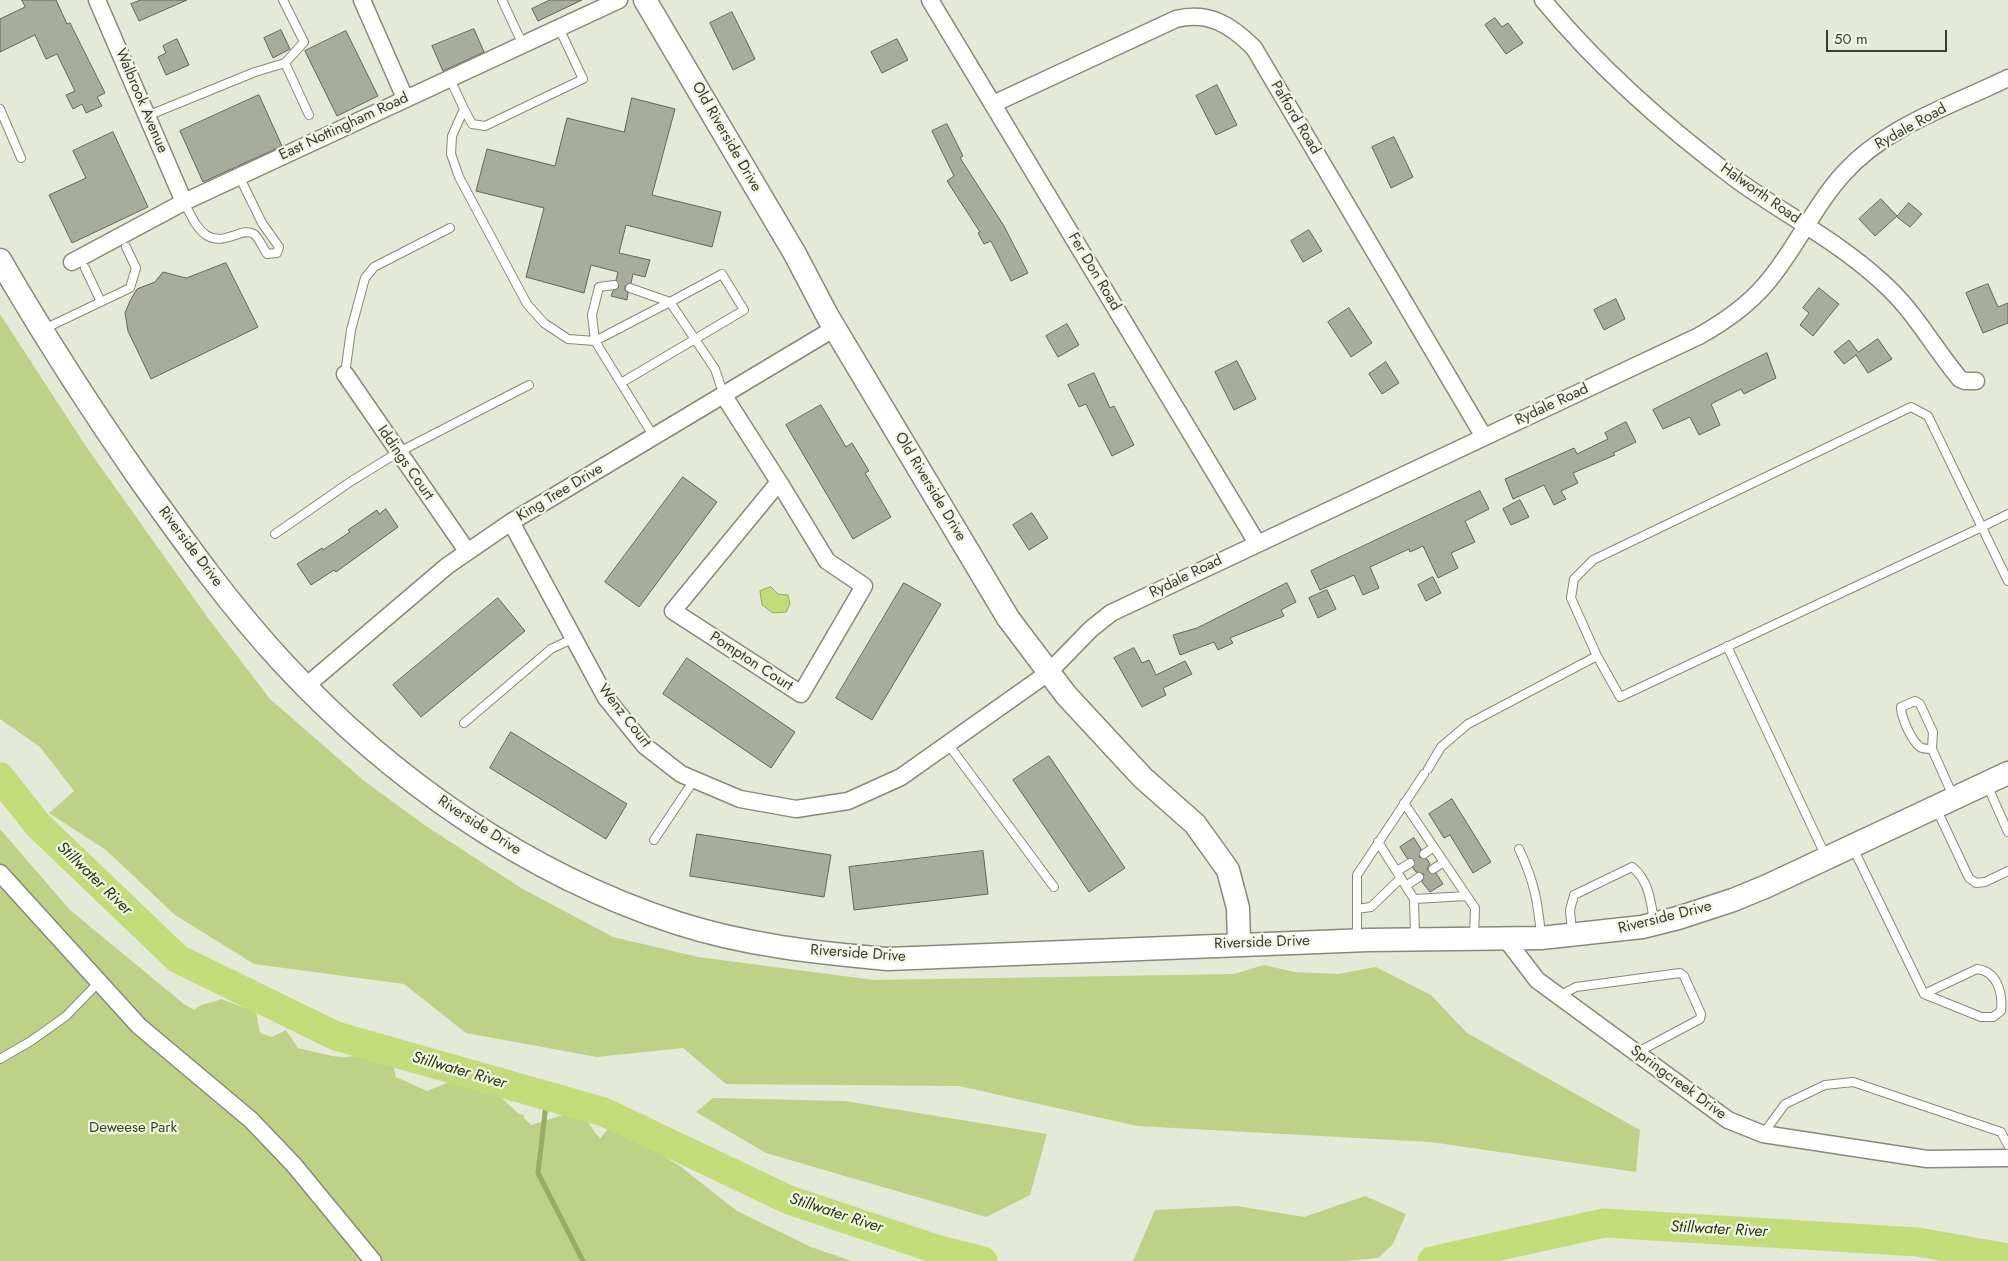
<!DOCTYPE html>
<html>
<head>
<meta charset="utf-8">
<style>
	body { margin:0 }
	#map { position:relative; width:2008px; height:1261px; overflow:hidden; background:#e4e9d8; font-family:Jost,sans-serif }
	canvas { display:block }
	.scale { position:absolute; left:1826px; top:30px; width:121px; height:22px; box-sizing:border-box; border:2px solid #393b35; border-top:0; padding-left:6px; font-size:15px; line-height:18px; white-space:nowrap; color:#393b35; -webkit-text-stroke:4px #f2f6e5; paint-order:stroke }
</style>
</head>
<body>
<div id="map">
<canvas width="2008" height="1261"></canvas>
<div class="scale">50 m</div>
</div>
<script>
const g = document.querySelector('canvas').getContext('2d');
g.lineJoin = 'round';
function paint(path, color) { g.fillStyle = color; g.fill(path, 'evenodd'); }
function trace(path, color, width, dash) { g.strokeStyle = color; g.lineWidth = width; g.lineCap = dash ? 'butt' : 'round'; g.setLineDash(dash || []); g.stroke(path); }
function label(font, color, halo, rows, align = 'center') {
  g.font = font + ' Jost,sans-serif'; g.lineWidth = 4.5; g.setLineDash([]); g.textBaseline = 'middle'; g.strokeStyle = halo; g.fillStyle = color; for (const [text, x, y, turn = 0] of rows) {
    g.save(); g.translate(x, y); g.rotate((+turn || 0) * Math.PI / 180); g.textAlign = isNaN(turn) ? turn : align; if (halo) g.strokeText(text, 0, 0); g.fillText(text, 0, 0); g.restore();
  }
}
paint(new Path2D(`
	M 0,314 L 85,445 L 208,618 L 270,699 L 363,780 L 423,824 L 521,888 L 613,937 L 698,957 L 874,980 L 1234,974 L 1264,965 L 1294,972 L 1338,974 L 1376,967 L 1431,995 L 1467,1033 L 1640,1130 L 1636,1172 L 1431,1142 L 1137,1126 L 959,1086 L 726,1084 L 683,1048 L 597,1057 L 466,1033 L 404,984 L 254,964 L 175,915 L 106,850 L 49,813 L 74,791 L 40,747 L 0,719 Z
	M 0,829 L 70,910 L 184,1004 L 194,1010 C 201,1003 213,1003 221,999 L 256,1012 L 260,1033 L 272,1037 L 286,1030 L 298,1048 C 334,1056 349,1065 383,1044 L 391,1055 L 396,1077 L 427,1091 L 459,1078 L 495,1092 L 519,1114 L 524,1115 L 524,1118 L 531,1125 L 579,1110 L 600,1139 L 619,1115 L 647,1124 L 651,1148 L 681,1167 L 737,1211 L 811,1247 L 852,1261 L 0,1261 Z
	M 713,1098 L 845,1101 L 1047,1134 L 1030,1195 L 986,1217 L 766,1153 L 696,1112 Z
	M 1365,1196 L 1406,1214 L 1393,1244 L 1378,1258 L 1345,1261 L 1133,1261 L 1155,1210 L 1237,1206 L 1304,1217 Z`), '#bfd186');
const water = new Path2D(`
	M 771,587 L 778,594 L 788,595 L 790,604 L 786,612 L 773,613 L 762,605 L 760,591 Z`);
paint(water, '#c4db7a');
trace(water, '#9aab65', 1);
trace(new Path2D(`
	M 547,1096 L 538,1173 L 583,1261`), '#9aab65', 5);
trace(new Path2D(`
	M 0,777 L 38,825 L 178,959 L 336,1036 L 604,1112 L 789,1200 L 936,1249 L 983,1261
	M 1432,1261 L 1604,1223 L 1918,1242 L 2008,1258`), '#c4db7a', 29);
const building = new Path2D(`
	M 22,0 L 56,0 L 67,24 L 70,23 L 105,93 L 97,97 L 102,106 L 86,113 L 82,104 L 73,109 L 66,95 L 75,91 L 57,54 L 46,59 L 35,35 L 0,52 L 0,19 L 25,7 Z
	M 141,0 L 187,0 L 139,21 L 131,4 Z
	M 550,0 L 582,0 L 538,21 L 532,9 Z
	M 732,12 L 755,59 L 733,70 L 710,23 Z
	M 1495,18 L 1502,27 L 1508,23 L 1523,43 L 1506,54 L 1485,25 Z
	M 474,29 L 484,52 L 443,71 L 432,46 Z
	M 281,30 L 290,49 L 273,58 L 264,38 Z
	M 346,31 L 378,96 L 337,116 L 305,51 Z
	M 177,39 L 189,65 L 166,75 L 158,57 L 166,53 L 163,46 Z
	M 897,39 L 908,60 L 882,73 L 871,52 Z
	M 1217,85 L 1237,125 L 1216,135 L 1196,96 Z
	M 259,95 L 282,146 L 203,182 L 180,131 Z
	M 632,98 L 675,109 L 652,195 L 721,212 L 712,247 L 626,225 L 619,253 L 650,260 L 645,277 L 633,274 L 631,283 L 625,286 L 625,290 L 628,293 L 627,300 L 611,296 L 613,291 L 619,287 L 616,280 L 618,272 L 591,265 L 584,293 L 526,277 L 544,208 L 476,191 L 487,149 L 555,166 L 567,118 L 624,132 Z
	M 947,124 L 963,156 L 960,158 L 1004,226 L 1028,273 L 1011,281 L 991,241 L 984,244 L 978,233 L 980,232 L 947,181 L 954,176 L 932,131 Z
	M 113,132 L 148,207 L 72,243 L 49,195 L 86,178 L 73,151 Z
	M 1394,137 L 1413,177 L 1391,188 L 1372,147 Z
	M 1881,199 L 1897,216 L 1875,236 L 1859,219 Z
	M 1909,203 L 1922,214 L 1910,227 L 1897,217 Z
	M 1309,230 L 1322,251 L 1303,262 L 1291,241 Z
	M 226,263 L 258,327 L 151,379 L 128,331 L 125,313 L 130,301 L 137,289 L 155,282 L 163,272 L 186,278 Z
	M 1988,284 L 1998,307 L 2008,303 L 2008,323 L 1983,333 L 1966,293 Z
	M 1819,288 L 1839,304 L 1813,336 L 1800,325 L 1809,313 L 1803,308 Z
	M 1616,299 L 1625,319 L 1604,330 L 1594,310 Z
	M 1349,308 L 1372,343 L 1351,357 L 1328,322 Z
	M 1067,324 L 1079,345 L 1058,357 L 1046,336 Z
	M 1878,339 L 1892,359 L 1868,373 L 1856,355 L 1844,364 L 1834,352 L 1849,340 L 1858,352 Z
	M 1767,353 L 1776,378 L 1744,394 L 1741,389 L 1711,404 L 1720,425 L 1699,435 L 1690,417 L 1663,429 L 1653,410 Z
	M 1237,361 L 1256,399 L 1234,410 L 1215,372 Z
	M 1386,362 L 1399,383 L 1382,394 L 1369,374 Z
	M 1094,373 L 1110,408 L 1114,406 L 1134,445 L 1112,456 L 1086,404 L 1079,407 L 1068,385 Z
	M 821,405 L 846,447 L 852,443 L 869,471 L 865,473 L 891,517 L 853,539 L 786,425 Z
	M 1626,422 L 1636,442 L 1613,453 L 1615,455 L 1573,473 L 1578,483 L 1561,491 L 1566,499 L 1554,505 L 1544,485 L 1513,499 L 1505,479 L 1574,448 L 1577,454 L 1608,439 L 1605,433 Z
	M 683,477 L 717,502 L 639,607 L 605,582 Z
	M 1480,491 L 1489,509 L 1465,521 L 1475,542 L 1451,553 L 1458,568 L 1438,578 L 1423,546 L 1410,552 L 1409,549 L 1370,567 L 1379,588 L 1363,595 L 1354,575 L 1320,590 L 1311,571 Z
	M 1520,500 L 1529,517 L 1511,525 L 1503,509 Z
	M 386,509 L 398,527 L 336,572 L 334,570 L 311,585 L 297,564 L 322,548 L 323,550 L 350,532 L 348,530 L 377,510 L 379,514 Z
	M 1032,513 L 1048,538 L 1029,550 L 1013,525 Z
	M 1433,577 L 1441,593 L 1426,601 L 1418,585 Z
	M 904,583 L 941,604 L 872,720 L 836,698 Z
	M 1287,583 L 1296,602 L 1281,610 L 1284,616 L 1230,638 L 1233,643 L 1218,650 L 1214,642 L 1180,655 L 1173,635 L 1197,628 Z
	M 1327,590 L 1336,609 L 1318,618 L 1309,598 Z
	M 498,598 L 525,631 L 421,717 L 393,685 Z
	M 1134,648 L 1142,663 L 1149,660 L 1156,675 L 1185,661 L 1192,674 L 1163,688 L 1166,695 L 1142,707 L 1114,658 Z
	M 687,658 L 795,732 L 771,768 L 663,694 Z
	M 511,732 L 627,804 L 606,839 L 490,768 Z
	M 1049,756 L 1125,868 L 1089,892 L 1013,780 Z
	M 1452,799 L 1491,862 L 1473,873 L 1450,835 L 1444,838 L 1429,814 Z
	M 697,834 L 831,855 L 824,897 L 690,876 Z
	M 1414,838 L 1421,849 L 1419,857 L 1427,859 L 1430,864 L 1427,869 L 1429,872 L 1436,873 L 1443,884 L 1430,892 L 1422,882 L 1424,874 L 1416,872 L 1413,868 L 1414,860 L 1407,858 L 1400,847 Z
	M 983,851 L 988,894 L 854,910 L 849,867 Z`);
paint(building, '#a8ac9c');
trace(building, '#626658', 1);
const lane = new Path2D(`
	M 283,0 L 304,42 L 285,63 L 309,115
	M 502,0 L 523,45
	M 450,79 L 464,109 L 452,136 L 451,154 L 459,177 L 527,304 L 544,323 L 568,339 L 595,341 L 670,302 L 630,288
	M 0,109 L 21,158
	M 464,109 L 472,124 L 485,126 L 583,79 L 559,28
	M 147,116 L 255,72 L 285,63
	M 184,202 C 190,213 195,227 206,235 C 224,247 242,226 254,234 C 259,238 263,248 267,254 L 277,253 L 279,247 L 262,223 L 239,176
	M 85,268 L 101,302
	M 614,285 L 599,287 L 592,315 L 595,341 L 654,437
	M 44,329 L 130,288 L 136,268 L 126,247
	M 345,374 L 351,330 L 365,278 L 374,267 L 450,228
	M 621,383 L 744,310 L 722,274 L 670,302 L 715,369 L 724,396
	M 2008,514 L 1982,527 L 1620,697 L 1597,656 L 1571,598 L 1574,579 L 1593,560 L 1911,407 L 1928,416 L 2008,581
	M 275,534 L 350,482 L 397,453 L 529,385
	M 1727,646 L 1826,857
	M 464,723 L 551,649 L 574,638
	M 948,744 L 1054,887
	M 1932,749 C 1928,749 1923,749 1920,747 C 1911,740 1901,717 1901,707 L 1915,701 L 1920,704 L 1933,732 L 1932,749 L 1953,796
	M 1428,769 L 1441,747 L 1468,724 L 1597,656
	M 1987,785 L 2008,832
	M 1404,803 L 1475,908 L 1474,937
	M 1936,808 L 1969,878 L 1976,883 L 1985,882 L 2008,871
	M 654,840 L 694,780
	M 1378,842 L 1414,899 L 1415,937
	M 1853,848 L 1924,994 L 1981,1017 L 1993,1017 L 2001,1011 C 2003,993 1997,971 1977,969 L 1924,994
	M 1519,849 C 1534,881 1538,901 1541,936
	M 1424,854 L 1434,847
	M 1433,869 L 1444,862
	M 1397,871 L 1410,863
	M 1406,886 L 1419,877
	M 1414,899 L 1467,896
	M 1357,909 L 1371,907 L 1401,878
	M 1572,933 L 1570,910 L 1574,895 L 1632,867 C 1649,880 1651,902 1654,922
	M 1357,938 L 1357,875 L 1424,774
	M 1559,996 L 1576,987 L 1680,973 L 1684,976 L 1701,1014 L 1700,1019 L 1636,1053
	M 0,1059 L 31,1041 L 66,1016 L 98,983
	M 1763,1134 L 1785,1104 L 1825,1085 L 1853,1082 L 2001,1132 L 2008,1145`);
const street = new Path2D(`
	M 97,0 L 184,202
	M 362,0 L 405,98
	M 930,0 L 1257,543
	M 1543,0 C 1599,68 1666,127 1737,180 C 1784,214 1839,242 1882,282 C 1914,310 1933,347 1960,379 L 1965,381 L 1976,381
	M 993,104 L 1176,19 C 1209,11 1231,25 1254,48 L 1484,437
	M 72,262 L 184,202 L 619,0
	M 345,374 L 467,551
	M 724,396 L 779,482
	M 779,482 L 827,561 L 864,586 L 801,694 L 673,611 Z
	M 511,522 L 606,698 L 645,746 L 681,774 L 740,799 L 796,809 L 848,801 L 901,777 L 1048,673 L 1091,629 L 1111,613 L 1699,336 C 1724,322 1746,307 1765,285 C 1795,251 1813,207 1844,173 C 1886,126 1953,105 2008,78
	M 306,686 L 447,566 L 511,522 L 835,328
	M 0,873 L 139,1026 L 251,1120 L 294,1165 L 373,1261
	M 1505,938 L 1537,980 L 1728,1120 L 1763,1134 L 1927,1159 L 2008,1158`);
const secondary = new Path2D(`
	M 645,0 L 795,254 L 828,317 L 1008,618 L 1066,695 L 1143,778 L 1195,824 L 1228,870 L 1238,908 L 1239,944
	M 0,260 C 44,336 91,409 141,481 C 186,544 231,607 284,664 C 391,779 526,874 677,923 C 745,945 817,953 888,959 L 1368,940 L 1541,938 L 1642,927 L 1678,918 L 1733,900 L 1767,886 L 2008,773`);
trace(lane, '#868a7a', 10);
trace(street, '#868a7a', 19);
trace(secondary, '#868a7a', 25);
trace(lane, '#fff', 8);
trace(street, '#fff', 16);
trace(secondary, '#fff', 22);
label('15px', '#393b35', '#f2f6e5', [
	["Walbrook Avenue",141,101,67],
	["Pafford Road",1295,118,59],
	["East Nottingham Road",344,127,-25],
	["Rydale Road",1911,127,-29],
	["Old Riverside Drive",726,137,60],
	["Halworth Road",1760,194,35],
	["Fer Don Road",1094,272,59],
	["Rydale Road",1552,405,-25],
	["Iddings Court",405,463,55],
	["Old Riverside Drive",930,487,59],
	["King Tree Drive",560,493,-31],
	["Riverside Drive",190,547,53],
	["Rydale Road",1186,577,-26],
	["Pompton Court",751,662,33],
	["Wenz Court",624,716,52],
	["Riverside Drive",479,826,33],
	["Riverside Drive",1665,918,-14],
	["Riverside Drive",1262,943,-2],
	["Riverside Drive",858,954,4],
	["Springcreek Drive",1678,1083,36]
]);
label('15px', '#3c441c', '#f2f6e5', [
	["Deweese Park",133,1128]
]);
label('italic 16px', '#2d350c', '#f2f6e5', [
	["Stillwater River",94,879,44],
	["Stillwater River",459,1071,16],
	["Stillwater River",836,1214,18],
	["Stillwater River",1719,1230,3]
]);
</script>
</body>
</html>
